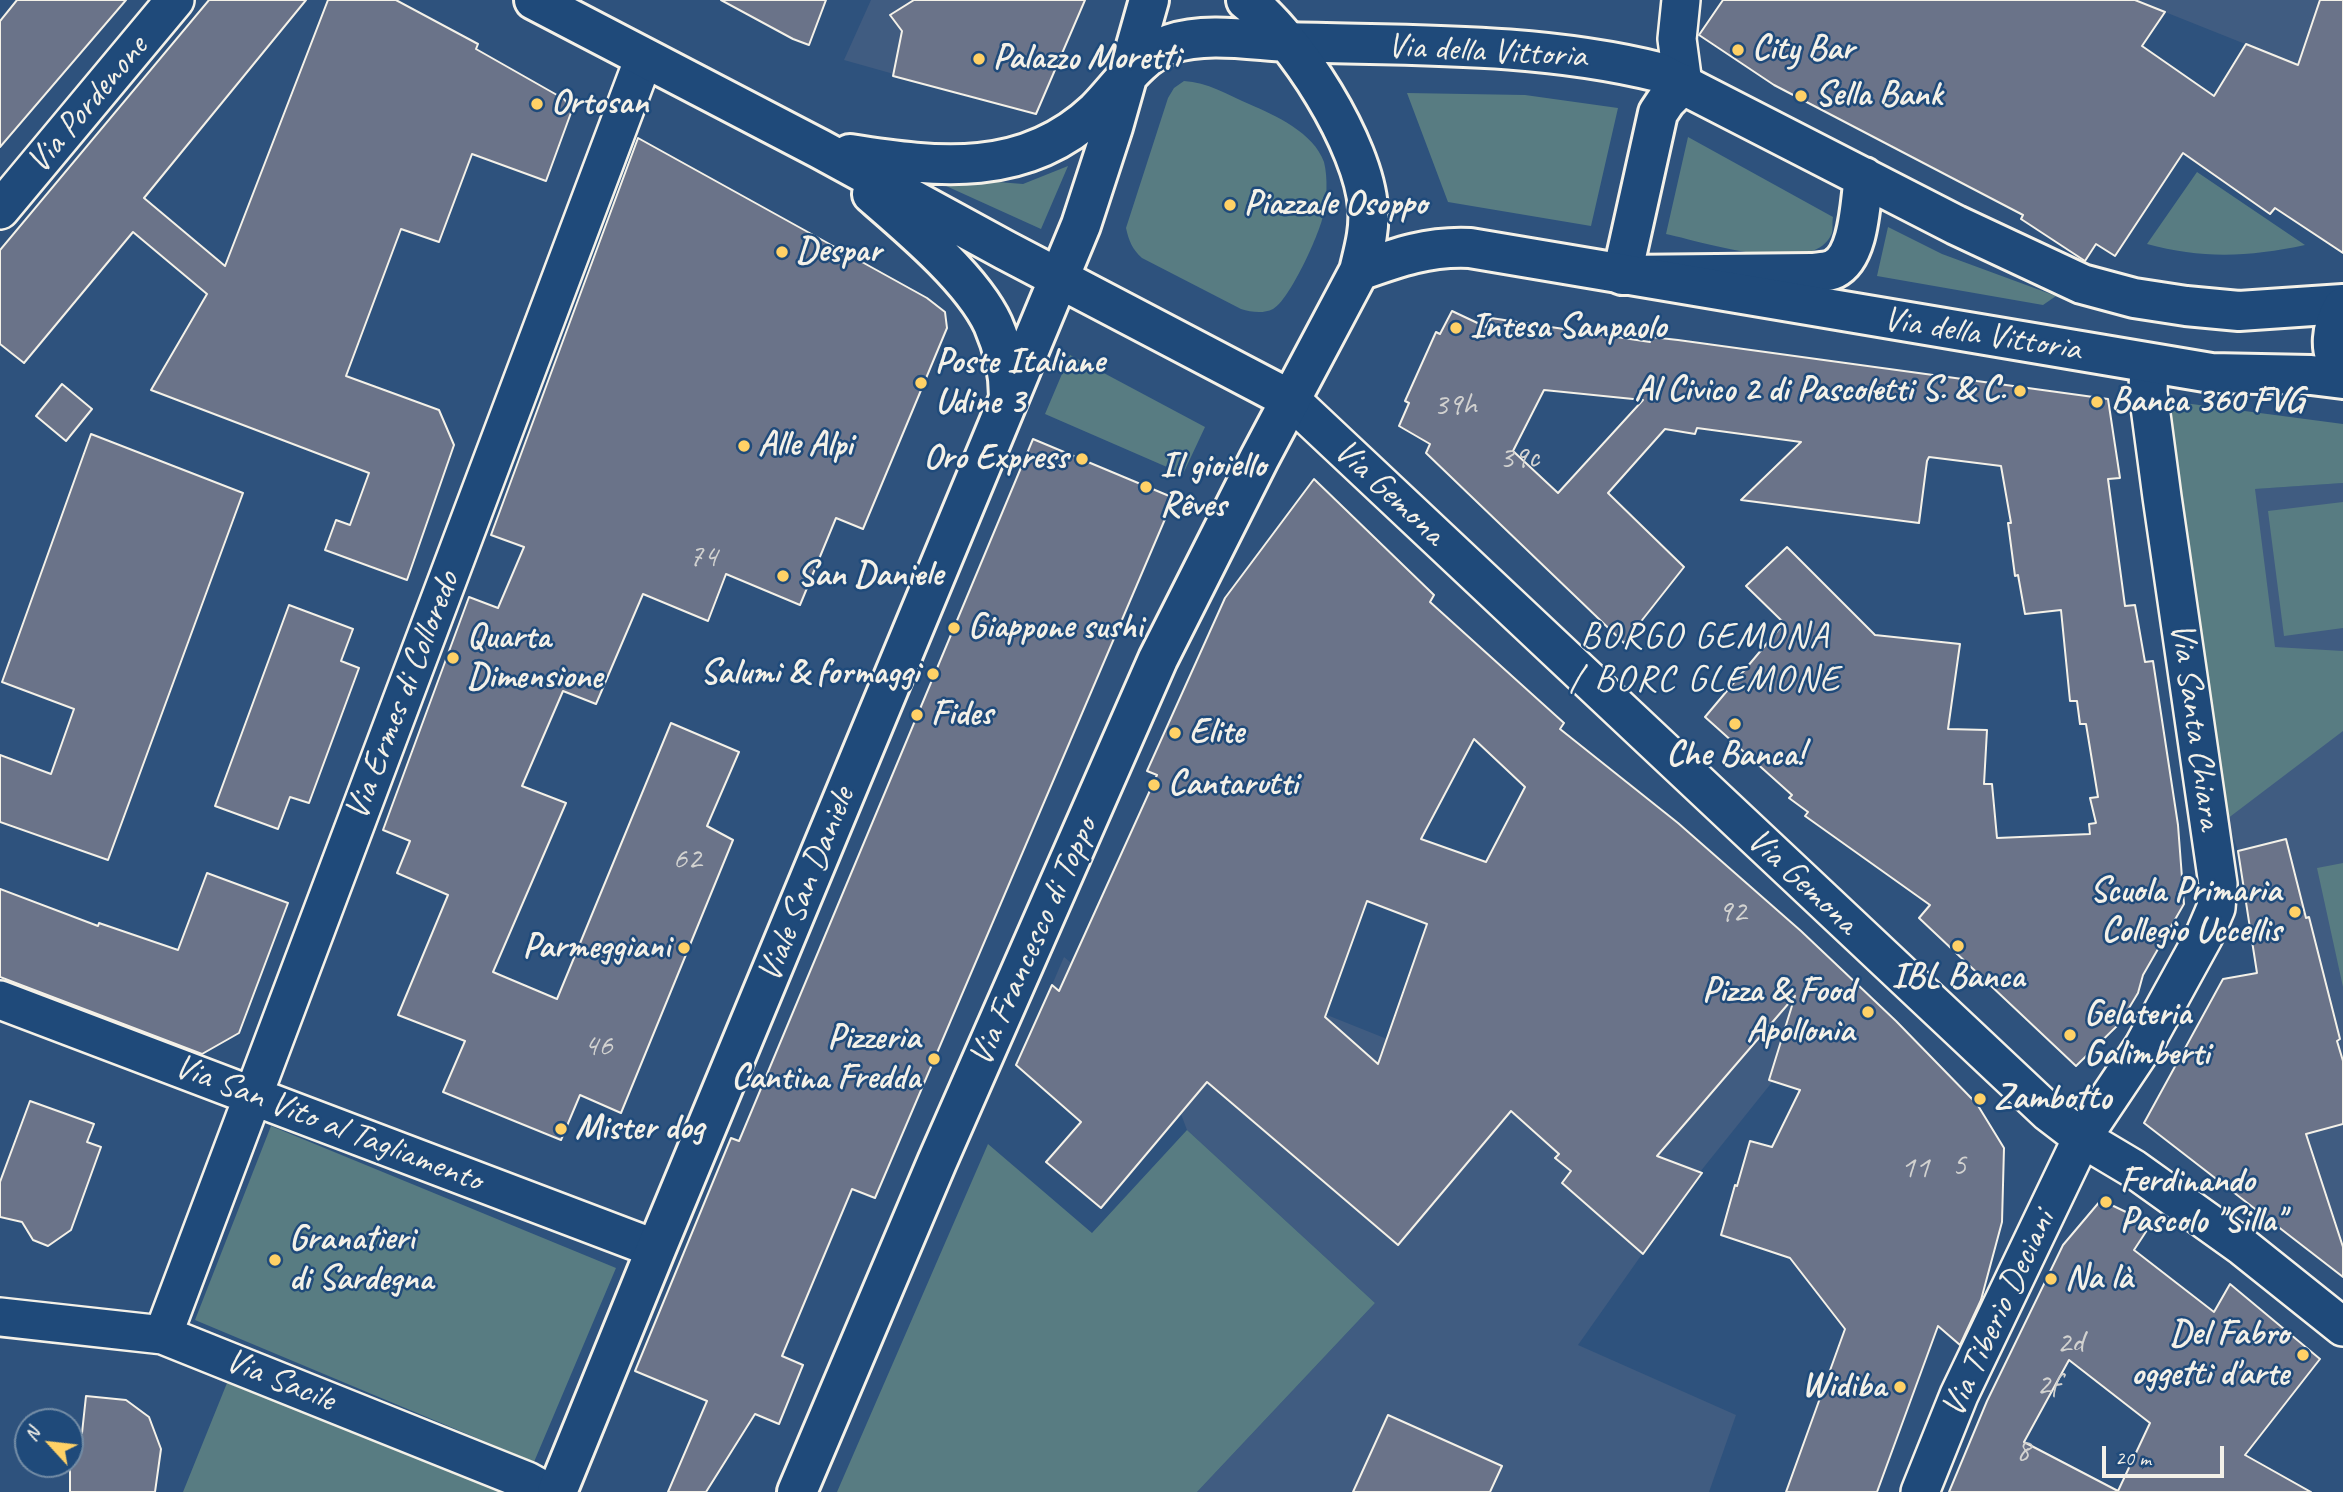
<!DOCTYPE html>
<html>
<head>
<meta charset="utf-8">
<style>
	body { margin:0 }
	#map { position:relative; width:2343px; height:1492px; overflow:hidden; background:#2e527d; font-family:Caveat,sans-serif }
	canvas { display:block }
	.north { position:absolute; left:14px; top:1408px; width:70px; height:70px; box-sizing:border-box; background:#1f4a7a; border:2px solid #748da6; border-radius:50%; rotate:297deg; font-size:19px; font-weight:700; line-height:28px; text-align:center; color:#f4f1e8 }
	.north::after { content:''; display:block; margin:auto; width:24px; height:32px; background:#ffd166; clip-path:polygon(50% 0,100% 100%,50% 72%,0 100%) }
	.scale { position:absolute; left:2102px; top:1446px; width:122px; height:32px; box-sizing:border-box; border:4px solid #f4f1e8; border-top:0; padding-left:9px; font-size:21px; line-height:24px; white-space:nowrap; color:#f4f1e8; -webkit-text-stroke:5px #1f4a7a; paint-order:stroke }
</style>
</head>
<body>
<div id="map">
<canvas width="2343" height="1492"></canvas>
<div class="north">N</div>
<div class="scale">20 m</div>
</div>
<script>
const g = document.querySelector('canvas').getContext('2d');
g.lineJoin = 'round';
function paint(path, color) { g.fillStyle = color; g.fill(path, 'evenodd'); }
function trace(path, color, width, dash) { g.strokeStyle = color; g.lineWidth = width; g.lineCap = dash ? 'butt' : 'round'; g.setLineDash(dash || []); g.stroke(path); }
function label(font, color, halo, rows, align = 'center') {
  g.font = font + ' Caveat,sans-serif'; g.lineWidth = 5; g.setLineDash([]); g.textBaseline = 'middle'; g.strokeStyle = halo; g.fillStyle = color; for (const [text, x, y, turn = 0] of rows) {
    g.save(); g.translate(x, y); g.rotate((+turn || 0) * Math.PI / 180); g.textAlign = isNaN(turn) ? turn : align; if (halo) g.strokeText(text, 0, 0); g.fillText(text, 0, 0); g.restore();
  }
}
paint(new Path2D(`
	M 871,0 L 1084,0 L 1054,75 L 1053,74 L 1036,114 L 844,60 Z
	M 2135,0 L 2343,0 L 2343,83 L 2165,12 Z
	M 2343,483 L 2343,1247 L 2263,1013 L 2238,851 L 2227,819 L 2179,494 Z
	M 1629,782 L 1678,823 L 1801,931 L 1860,989 L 1785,1066 L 1700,1172 L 1578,1345 L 1736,1415 L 1709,1492 L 1197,1492 L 1375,1303 L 1187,1130 L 1181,1114 L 1151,1089 L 1160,1078 L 1052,985 L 1064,957 L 1089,978 L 1302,1005 L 1387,1039 L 1424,933 L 1572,856 Z`), '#405c81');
paint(new Path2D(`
	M 1184,81 C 1207,82 1228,95 1249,104 C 1275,115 1314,133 1324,162 C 1328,178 1327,200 1323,216 C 1319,235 1289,301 1273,309 C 1263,314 1251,312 1241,309 L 1142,258 C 1132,249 1129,241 1126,228 L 1168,98 L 1174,88 Z
	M 1407,93 L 1525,95 L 1618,108 L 1591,226 L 1448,202 Z
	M 1688,137 L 1833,217 C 1832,221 1833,229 1832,233 C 1814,279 1700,241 1666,234 Z
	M 1068,166 L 1041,229 L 924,176 L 1023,184 Z
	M 2197,172 L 2305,245 C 2250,257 2201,259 2147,244 Z
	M 1888,227 L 1942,254 L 2056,296 L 2043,305 L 1877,276 Z
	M 1070,355 L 1205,427 L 1183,474 L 1045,414 Z
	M 2169,401 L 2343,424 L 2343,483 L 2255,489 L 2275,647 L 2343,651 L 2343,731 L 2227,819 L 2178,491 Z
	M 2343,502 L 2343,628 L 2284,636 L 2268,511 Z
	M 2343,863 L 2343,987 L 2317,868 Z
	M 271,1126 L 616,1268 L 534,1462 L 195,1320 Z
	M 1187,1130 L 1375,1303 L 1197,1492 L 837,1492 L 988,1144 L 1092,1233 Z
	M 227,1383 L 488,1485 L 504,1492 L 183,1492 Z`), '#587c82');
const building = new Path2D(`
	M 17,0 L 126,0 L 0,147 L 0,21 Z
	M 209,0 L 306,0 L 144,198 L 225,266 L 328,0 L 396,0 L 478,44 L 476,49 L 564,99 L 572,110 L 546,181 L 472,154 L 439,242 L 401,229 L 346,376 L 439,410 L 454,445 L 407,580 L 325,550 L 336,520 L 350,525 L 369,473 L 151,390 L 207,294 L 133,232 L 24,363 L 0,344 L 0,250 Z
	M 721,0 L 826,0 L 809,45 L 793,39 Z
	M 914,0 L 1085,0 L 1036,114 L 893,76 L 902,31 L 890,15 Z
	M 1723,0 L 2135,0 L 2165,12 L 2142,46 L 2214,96 L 2246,44 L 2298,65 L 2320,0 L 2343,0 L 2343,253 L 2275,208 L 2270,214 L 2183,153 L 2115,256 L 2096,244 L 2085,261 L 2021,219 L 2023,215 L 1774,85 L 1699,35 Z
	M 638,138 L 927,298 L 945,312 L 947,328 L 863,529 L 836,518 L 800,605 L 726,574 L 708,621 L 643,594 L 596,704 L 563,691 L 522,786 L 566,803 L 493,972 L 557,999 L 671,723 L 739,752 L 707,826 L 733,840 L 621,1113 L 580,1095 L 561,1140 L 443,1092 L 465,1041 L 398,1015 L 448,895 L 397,873 L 410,841 L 383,830 L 469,597 L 498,608 L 524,547 L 491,535 Z
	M 1452,311 L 1486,327 L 1491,318 L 1650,342 L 1651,337 L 1678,340 L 2108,399 L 2120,478 L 2108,479 L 2125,606 L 2135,605 L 2145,662 L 2153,661 L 2178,825 L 2184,904 L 2143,975 L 2138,993 L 2120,1023 L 2076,1066 L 1919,918 L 1930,905 L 1805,816 L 1808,812 L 1789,798 L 1792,795 L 1705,717 L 1784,623 L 1746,586 L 1787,547 L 1875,635 L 1960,644 L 1948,729 L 1987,730 L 1984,784 L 1992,784 L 1997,838 L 2090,834 L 2089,824 L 2096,823 L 2090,798 L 2098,797 L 2086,724 L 2080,724 L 2077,701 L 2070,701 L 2061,610 L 2025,614 L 2018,575 L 2015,576 L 2008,523 L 2011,523 L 2001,466 L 1929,457 L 1927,461 L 1919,523 L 1741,500 L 1801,442 L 1697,428 L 1695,434 L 1665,429 L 1608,493 L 1684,567 L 1624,643 L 1426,453 L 1430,444 L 1399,426 L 1409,403 L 1405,401 L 1436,332 L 1440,334 ZM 1544,390 L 1643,400 L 1558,493 L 1513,451 Z
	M 62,384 L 92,409 L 66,441 L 36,416 Z
	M 91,434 L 243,493 L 108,860 L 0,822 L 0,755 L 51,774 L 74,709 L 2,682 Z
	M 1033,439 L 1174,498 L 875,1198 L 852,1189 L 782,1356 L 803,1365 L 779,1424 L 755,1414 L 706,1492 L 668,1492 L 707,1401 L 635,1371 L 731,1138 L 739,1141 Z
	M 1314,479 L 1434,595 L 1430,602 L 1564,723 L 1560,729 L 1678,823 L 1801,931 L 1896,1021 L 1977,1104 L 2004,1148 L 2002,1222 L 1981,1300 L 1960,1345 L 1938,1326 L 1877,1492 L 1786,1492 L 1845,1329 L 1790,1258 L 1721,1235 L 1735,1185 L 1737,1186 L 1750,1141 L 1772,1147 L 1800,1090 L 1769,1080 L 1795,996 L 1657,1156 L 1702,1173 L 1643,1254 L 1562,1183 L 1571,1171 L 1555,1158 L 1559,1154 L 1511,1111 L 1398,1245 L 1207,1082 L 1101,1208 L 1046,1162 L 1081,1122 L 1016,1065 L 1052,985 L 1059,991 L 1157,775 L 1147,771 L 1225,598 ZM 1474,739 L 1525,787 L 1486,862 L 1421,839 ZM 1367,901 L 1427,924 L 1378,1064 L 1325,1017 Z
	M 289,605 L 353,629 L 341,661 L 359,668 L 309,803 L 290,797 L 278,829 L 215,806 Z
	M 2286,839 L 2306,918 L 2309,917 L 2340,1039 L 2337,1041 L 2343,1061 L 2343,1124 L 2306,1134 L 2343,1247 L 2343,1277 L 2144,1123 L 2223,979 L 2257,973 L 2238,851 Z
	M 207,873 L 288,903 L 239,1033 L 202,1054 L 0,977 L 0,889 L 98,926 L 99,923 L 178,950 Z
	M 30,1101 L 94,1124 L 87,1142 L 101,1147 L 71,1230 L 48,1246 L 33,1240 L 22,1222 L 0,1217 L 0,1182 Z
	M 2101,1200 L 2151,1224 L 2134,1250 L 2214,1312 L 2230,1284 L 2320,1359 L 2245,1455 L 2311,1492 L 1949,1492 L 1987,1401 L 2063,1245 ZM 2069,1360 L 2150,1423 L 2118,1491 L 2024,1442 Z
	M 86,1396 L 126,1400 L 149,1417 L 161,1449 L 155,1492 L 70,1492 L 70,1431 L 82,1433 Z
	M 1388,1415 L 1502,1466 L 1490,1492 L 1353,1492 Z`);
paint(building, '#6a7389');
trace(building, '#f4f1e8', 2);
const street = new Path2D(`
	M 1681,0 L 1677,39 L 1683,84
	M 0,210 L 175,0
	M 1291,400 L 2048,1112 L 2082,1138 L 2134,1169 L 2243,1247 L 2343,1327
	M 0,1000 L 656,1249
	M 0,1317 L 163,1335 L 527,1481 L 547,1492
	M 163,1335 L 644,58
	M 1920,1492 L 1959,1395 L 2082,1138 L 2143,1047 L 2204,936 L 2216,908 L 2218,884 L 2162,497 L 2148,392 L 2149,363`);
const secondary = new Path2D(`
	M 1287,42 C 1411,46 1537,42 1658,72 L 1956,225 L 2082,284 L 2134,298 L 2186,306 L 2239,311 L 2343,304
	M 1683,84 L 1666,101 L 1658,113 L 1622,275 L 1812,273 C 1819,272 1828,272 1834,269 C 1860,256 1860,202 1864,177`);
const primary = new Path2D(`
	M 534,0 L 820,149 L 1005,250 L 1291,400
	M 850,154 C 938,168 1025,178 1096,111 C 1119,88 1138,56 1170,44 C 1206,32 1250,40 1287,42
	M 872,194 C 910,227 972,279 993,324 C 1003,347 1009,372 1009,397
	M 1359,271 C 1398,257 1429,246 1470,248 L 2211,373 L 2311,375 L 2343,379
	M 2343,307 C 2332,327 2327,351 2343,370
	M 557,1492 L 656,1249 L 1081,225 L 1113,127 L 1149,0
	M 797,1492 L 937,1162 L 1158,659 L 1259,459 L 1359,271 C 1364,250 1370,230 1368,208 C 1364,145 1295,37 1246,0`);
trace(street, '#f4f1e8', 42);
trace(secondary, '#f4f1e8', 44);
trace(primary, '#f4f1e8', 44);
trace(street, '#1f4a7a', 37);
trace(secondary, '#1f4a7a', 38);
trace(primary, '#1f4a7a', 38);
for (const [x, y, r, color] of [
	[1738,50,7,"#ffd166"],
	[979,59,7,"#ffd166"],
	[1801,96,7,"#ffd166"],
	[537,104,7,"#ffd166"],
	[1230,205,7,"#ffd166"],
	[782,252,7,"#ffd166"],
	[1456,328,7,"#ffd166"],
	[921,383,7,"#ffd166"],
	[2020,391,7,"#ffd166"],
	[2097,402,7,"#ffd166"],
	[744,446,7,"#ffd166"],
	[1082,459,7,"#ffd166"],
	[1146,487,7,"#ffd166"],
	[783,576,7,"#ffd166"],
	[954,628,7,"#ffd166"],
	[453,658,7,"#ffd166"],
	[933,674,7,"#ffd166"],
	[917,715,7,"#ffd166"],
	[1735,724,7,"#ffd166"],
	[1175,733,7,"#ffd166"],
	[1154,785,7,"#ffd166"],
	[2295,912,7,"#ffd166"],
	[1958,946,7,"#ffd166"],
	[684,948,7,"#ffd166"],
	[1868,1012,7,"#ffd166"],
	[2070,1035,7,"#ffd166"],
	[934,1059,7,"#ffd166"],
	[1980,1099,7,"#ffd166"],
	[561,1129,7,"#ffd166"],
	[2106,1202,7,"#ffd166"],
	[275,1260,7,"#ffd166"],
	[2051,1279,7,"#ffd166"],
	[2303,1355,7,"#ffd166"],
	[1900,1387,7,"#ffd166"]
]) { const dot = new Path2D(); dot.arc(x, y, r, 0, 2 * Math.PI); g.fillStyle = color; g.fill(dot); trace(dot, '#1f4a7a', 2.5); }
label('32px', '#d2d2d0', null, [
	["39h",1455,406],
	["39c",1519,459],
	["74",703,558],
	["62",687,860],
	["92",1732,913],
	["46",598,1047],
	["5",1959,1166],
	["11",1915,1169],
	["2d",2070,1344],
	["2f",2048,1386],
	["8",2023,1452]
]);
label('bold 35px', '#f4f1e8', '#1f4a7a', [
	["City Bar",1752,50],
	["Palazzo Moretti",993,59],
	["Sella Bank",1815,96],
	["Ortosan",551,104],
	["Piazzale Osoppo",1244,205],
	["Despar",796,252],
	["Intesa Sanpaolo",1470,328],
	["Poste Italiane",935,363],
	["Udine 3",935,403],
	["Al Civico 2 di Pascoletti S. & C.",2006,391,"right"],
	["Banca 360 FVG",2111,402],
	["Alle Alpi",758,446],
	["Oro Express",1068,459,"right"],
	["Il gioiello",1160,467],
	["Rêves",1160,507],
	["San Daniele",797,576],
	["Giappone sushi",968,628],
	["Quarta",467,638],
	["Dimensione",467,678],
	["Salumi & formaggi",919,674,"right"],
	["Fides",931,715],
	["Elite",1189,733],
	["Che Banca!",1735,756,"center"],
	["Cantarutti",1168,785],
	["Scuola Primaria",2281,892,"right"],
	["Collegio Uccellis",2281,932,"right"],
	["Parmeggiani",670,948,"right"],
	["IBL Banca",1958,978,"center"],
	["Pizza & Food",1854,992,"right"],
	["Apollonia",1854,1032,"right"],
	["Gelateria",2084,1015],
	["Galimberti",2084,1055],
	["Pizzeria",920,1039,"right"],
	["Cantina Fredda",920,1079,"right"],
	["Zambotto",1994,1099],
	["Mister dog",575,1129],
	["Ferdinando",2120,1182],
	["Pascolo \"Silla\"",2120,1222],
	["Granatieri",289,1240],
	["di Sardegna",289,1280],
	["Na là",2065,1279],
	["Del Fabro",2289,1335,"right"],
	["oggetti d'arte",2289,1375,"right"],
	["Widiba",1886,1387,"right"]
], 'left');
label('35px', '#f4f1e8', '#1f4a7a', [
	["Via della Vittoria",1487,52,3],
	["Via Pordenone",88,105,-50],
	["Via della Vittoria",1982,335,9],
	["Via Gemona",1389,493,43],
	["Via Ermes di Colloredo",403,696,-69],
	["Via Santa Chiara",2195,726,82],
	["Via Gemona",1802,882,43],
	["Viale San Daniele",807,885,-68],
	["Via Francesco di Toppo",1034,942,-66],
	["Via San Vito al Tagliamento",328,1124,21],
	["Via Tiberio Deciani",1999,1314,-65],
	["Via Sacile",280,1381,22]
]);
g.letterSpacing = '2px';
label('37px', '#f4f1e8', '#1f4a7a', [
	["BORGO GEMONA",1705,637],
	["/ BORC GLEMONE",1705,680]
]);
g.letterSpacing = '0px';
</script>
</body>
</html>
